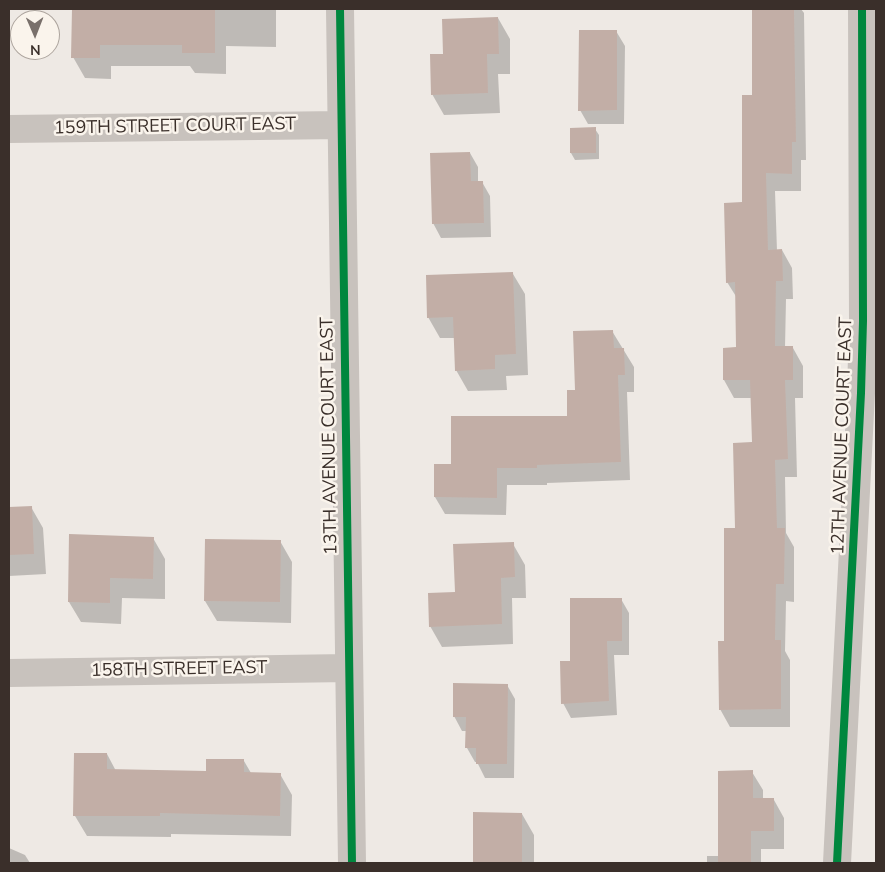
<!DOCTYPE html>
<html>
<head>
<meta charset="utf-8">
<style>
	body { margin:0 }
	#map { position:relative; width:885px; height:872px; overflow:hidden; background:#eee9e4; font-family:"Nunito Sans",sans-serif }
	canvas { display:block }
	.frame { position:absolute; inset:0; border:10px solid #3a2f2a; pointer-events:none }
	.north { position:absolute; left:10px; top:10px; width:50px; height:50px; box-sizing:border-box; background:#faf4ec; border:1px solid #ada59e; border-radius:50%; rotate:179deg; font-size:14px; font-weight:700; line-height:20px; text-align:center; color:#3a2f2a }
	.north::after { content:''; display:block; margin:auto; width:18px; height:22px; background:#79706b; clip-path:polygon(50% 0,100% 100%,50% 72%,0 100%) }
</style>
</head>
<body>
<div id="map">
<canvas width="885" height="872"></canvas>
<div class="frame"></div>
<div class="north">N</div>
</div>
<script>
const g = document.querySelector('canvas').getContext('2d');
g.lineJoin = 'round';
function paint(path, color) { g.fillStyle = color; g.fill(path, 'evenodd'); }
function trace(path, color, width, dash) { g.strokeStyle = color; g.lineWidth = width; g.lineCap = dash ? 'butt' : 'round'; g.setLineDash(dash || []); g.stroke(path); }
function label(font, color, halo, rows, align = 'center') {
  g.font = font + ' "Nunito Sans",sans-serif'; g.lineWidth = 5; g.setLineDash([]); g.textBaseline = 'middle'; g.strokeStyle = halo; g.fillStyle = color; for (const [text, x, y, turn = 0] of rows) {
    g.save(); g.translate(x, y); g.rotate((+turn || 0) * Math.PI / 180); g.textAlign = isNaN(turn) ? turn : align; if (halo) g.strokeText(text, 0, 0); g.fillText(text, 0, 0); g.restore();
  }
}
paint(new Path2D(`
	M 73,9 L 276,9 L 276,47 L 226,46 L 226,74 L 195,73 L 190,66 L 111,66 L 111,79 L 85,78 L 73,57 Z
	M 754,9 L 801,9 L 804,13 L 806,160 L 801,160 L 801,191 L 775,191 L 777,251 L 782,250 L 792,268 L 793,299 L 786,299 L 785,348 L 793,348 L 803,366 L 803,398 L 795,398 L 797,477 L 785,477 L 786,533 L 794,547 L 794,602 L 786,601 L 785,651 L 790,660 L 790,727 L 730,727 L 720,709 L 725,642 L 736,529 L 753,444 L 751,398 L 734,398 L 724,380 L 737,349 L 737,298 L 727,282 L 743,203 L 753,96 Z
	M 498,18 L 510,39 L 510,74 L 498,74 L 500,113 L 444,115 L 432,94 L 444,55 Z
	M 616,31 L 625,46 L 624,124 L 588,124 L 580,110 Z
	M 595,129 L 599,135 L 599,159 L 575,160 L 571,153 Z
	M 470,153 L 478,167 L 478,182 L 482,182 L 490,196 L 491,237 L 441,238 L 433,223 Z
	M 513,274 L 525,294 L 528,375 L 506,376 L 507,390 L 468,391 L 456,370 L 455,338 L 440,338 L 428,317 Z
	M 612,331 L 634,367 L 634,392 L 627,392 L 630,480 L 547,483 L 547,485 L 507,485 L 506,515 L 445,514 L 435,497 L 452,465 L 569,417 L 576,391 Z
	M 31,507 L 43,528 L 46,574 L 9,576 L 9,509 Z
	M 153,538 L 165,559 L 165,599 L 122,598 L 121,624 L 81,622 L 69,602 Z
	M 280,541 L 292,562 L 291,623 L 217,621 L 205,601 Z
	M 513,544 L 525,565 L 526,598 L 512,598 L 513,644 L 442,647 L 430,626 L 456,593 Z
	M 621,599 L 629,613 L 629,655 L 614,655 L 617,715 L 571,718 L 563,703 L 572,662 Z
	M 507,685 L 515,699 L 514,778 L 485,778 L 477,762 L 475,762 L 467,748 L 467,731 L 462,731 L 454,716 Z
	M 107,754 L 116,771 L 207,772 L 244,761 L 251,773 L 280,774 L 292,795 L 291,836 L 171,834 L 171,837 L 87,836 L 75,816 Z
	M 752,772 L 763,790 L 763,799 L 774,800 L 784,818 L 784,849 L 761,849 L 761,863 L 707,863 L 707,856 L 720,856 Z
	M 522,814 L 534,835 L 534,863 L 459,863 L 474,863 Z
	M 9,848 L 25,855 L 30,863 L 9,863 Z`), '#0003');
paint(new Path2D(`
	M 72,9 L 215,9 L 215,53 L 182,53 L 182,45 L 100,45 L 100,58 L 71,58 Z
	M 752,9 L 794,9 L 796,142 L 792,142 L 792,174 L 766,173 L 768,250 L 782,249 L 783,281 L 776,281 L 775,346 L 793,346 L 793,380 L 785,380 L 788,459 L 775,460 L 777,528 L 785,528 L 784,584 L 776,584 L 775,640 L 781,640 L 781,709 L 719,710 L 718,641 L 724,641 L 724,528 L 735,528 L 733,443 L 752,442 L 750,380 L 723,380 L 723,348 L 736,347 L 735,282 L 726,283 L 724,203 L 742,202 L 742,95 L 752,95 Z
	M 498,17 L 499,54 L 487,54 L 488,93 L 431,95 L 430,54 L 443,54 L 442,19 Z
	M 579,30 L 617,30 L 617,110 L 578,111 Z
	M 596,127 L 596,153 L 570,153 L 570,128 Z
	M 470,152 L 471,181 L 483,181 L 484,223 L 432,224 L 430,153 Z
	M 513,272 L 516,354 L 495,355 L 495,369 L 455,371 L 453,317 L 427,318 L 426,275 Z
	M 613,330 L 614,348 L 624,348 L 625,375 L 618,375 L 621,462 L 537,465 L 537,468 L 497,468 L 497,498 L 434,497 L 434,464 L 451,464 L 451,416 L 567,416 L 567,390 L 575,390 L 573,331 Z
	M 32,506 L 34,554 L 9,555 L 9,507 Z
	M 69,534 L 154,537 L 153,579 L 110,578 L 110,603 L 68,602 Z
	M 205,539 L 281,540 L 280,602 L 204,601 Z
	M 514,542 L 515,577 L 501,578 L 502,624 L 429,627 L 428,593 L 455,592 L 453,544 Z
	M 570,598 L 622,598 L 622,641 L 607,641 L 609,701 L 561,704 L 560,661 L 570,661 Z
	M 453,683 L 508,684 L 507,764 L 476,764 L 476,748 L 465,748 L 466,717 L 453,717 Z
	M 74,753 L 107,753 L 107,769 L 206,771 L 206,759 L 244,759 L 244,772 L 281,773 L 280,816 L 160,813 L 160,816 L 73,816 Z
	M 753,770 L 753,798 L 774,798 L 774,831 L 751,831 L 751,863 L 718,863 L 718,771 Z
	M 473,812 L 522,813 L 522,863 L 473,863 Z`), '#c2aea6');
trace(new Path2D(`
	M 340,9 L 352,863
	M 9,129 L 341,125
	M 9,673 L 348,668
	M 837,863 L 861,393 L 863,321 L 862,9`), '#c8c2bd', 28);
trace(new Path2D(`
	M 340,9 L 352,863
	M 837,863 L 861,393 L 863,321 L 862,9`), '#00873e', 8);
label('18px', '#3a2f2a', '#faf4ec', [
	["159TH STREET COURT EAST",175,127,-1],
	["13TH AVENUE COURT EAST",330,436,-91],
	["12TH AVENUE COURT EAST",843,436,-88],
	["158TH STREET EAST",179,670,-1]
]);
</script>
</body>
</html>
